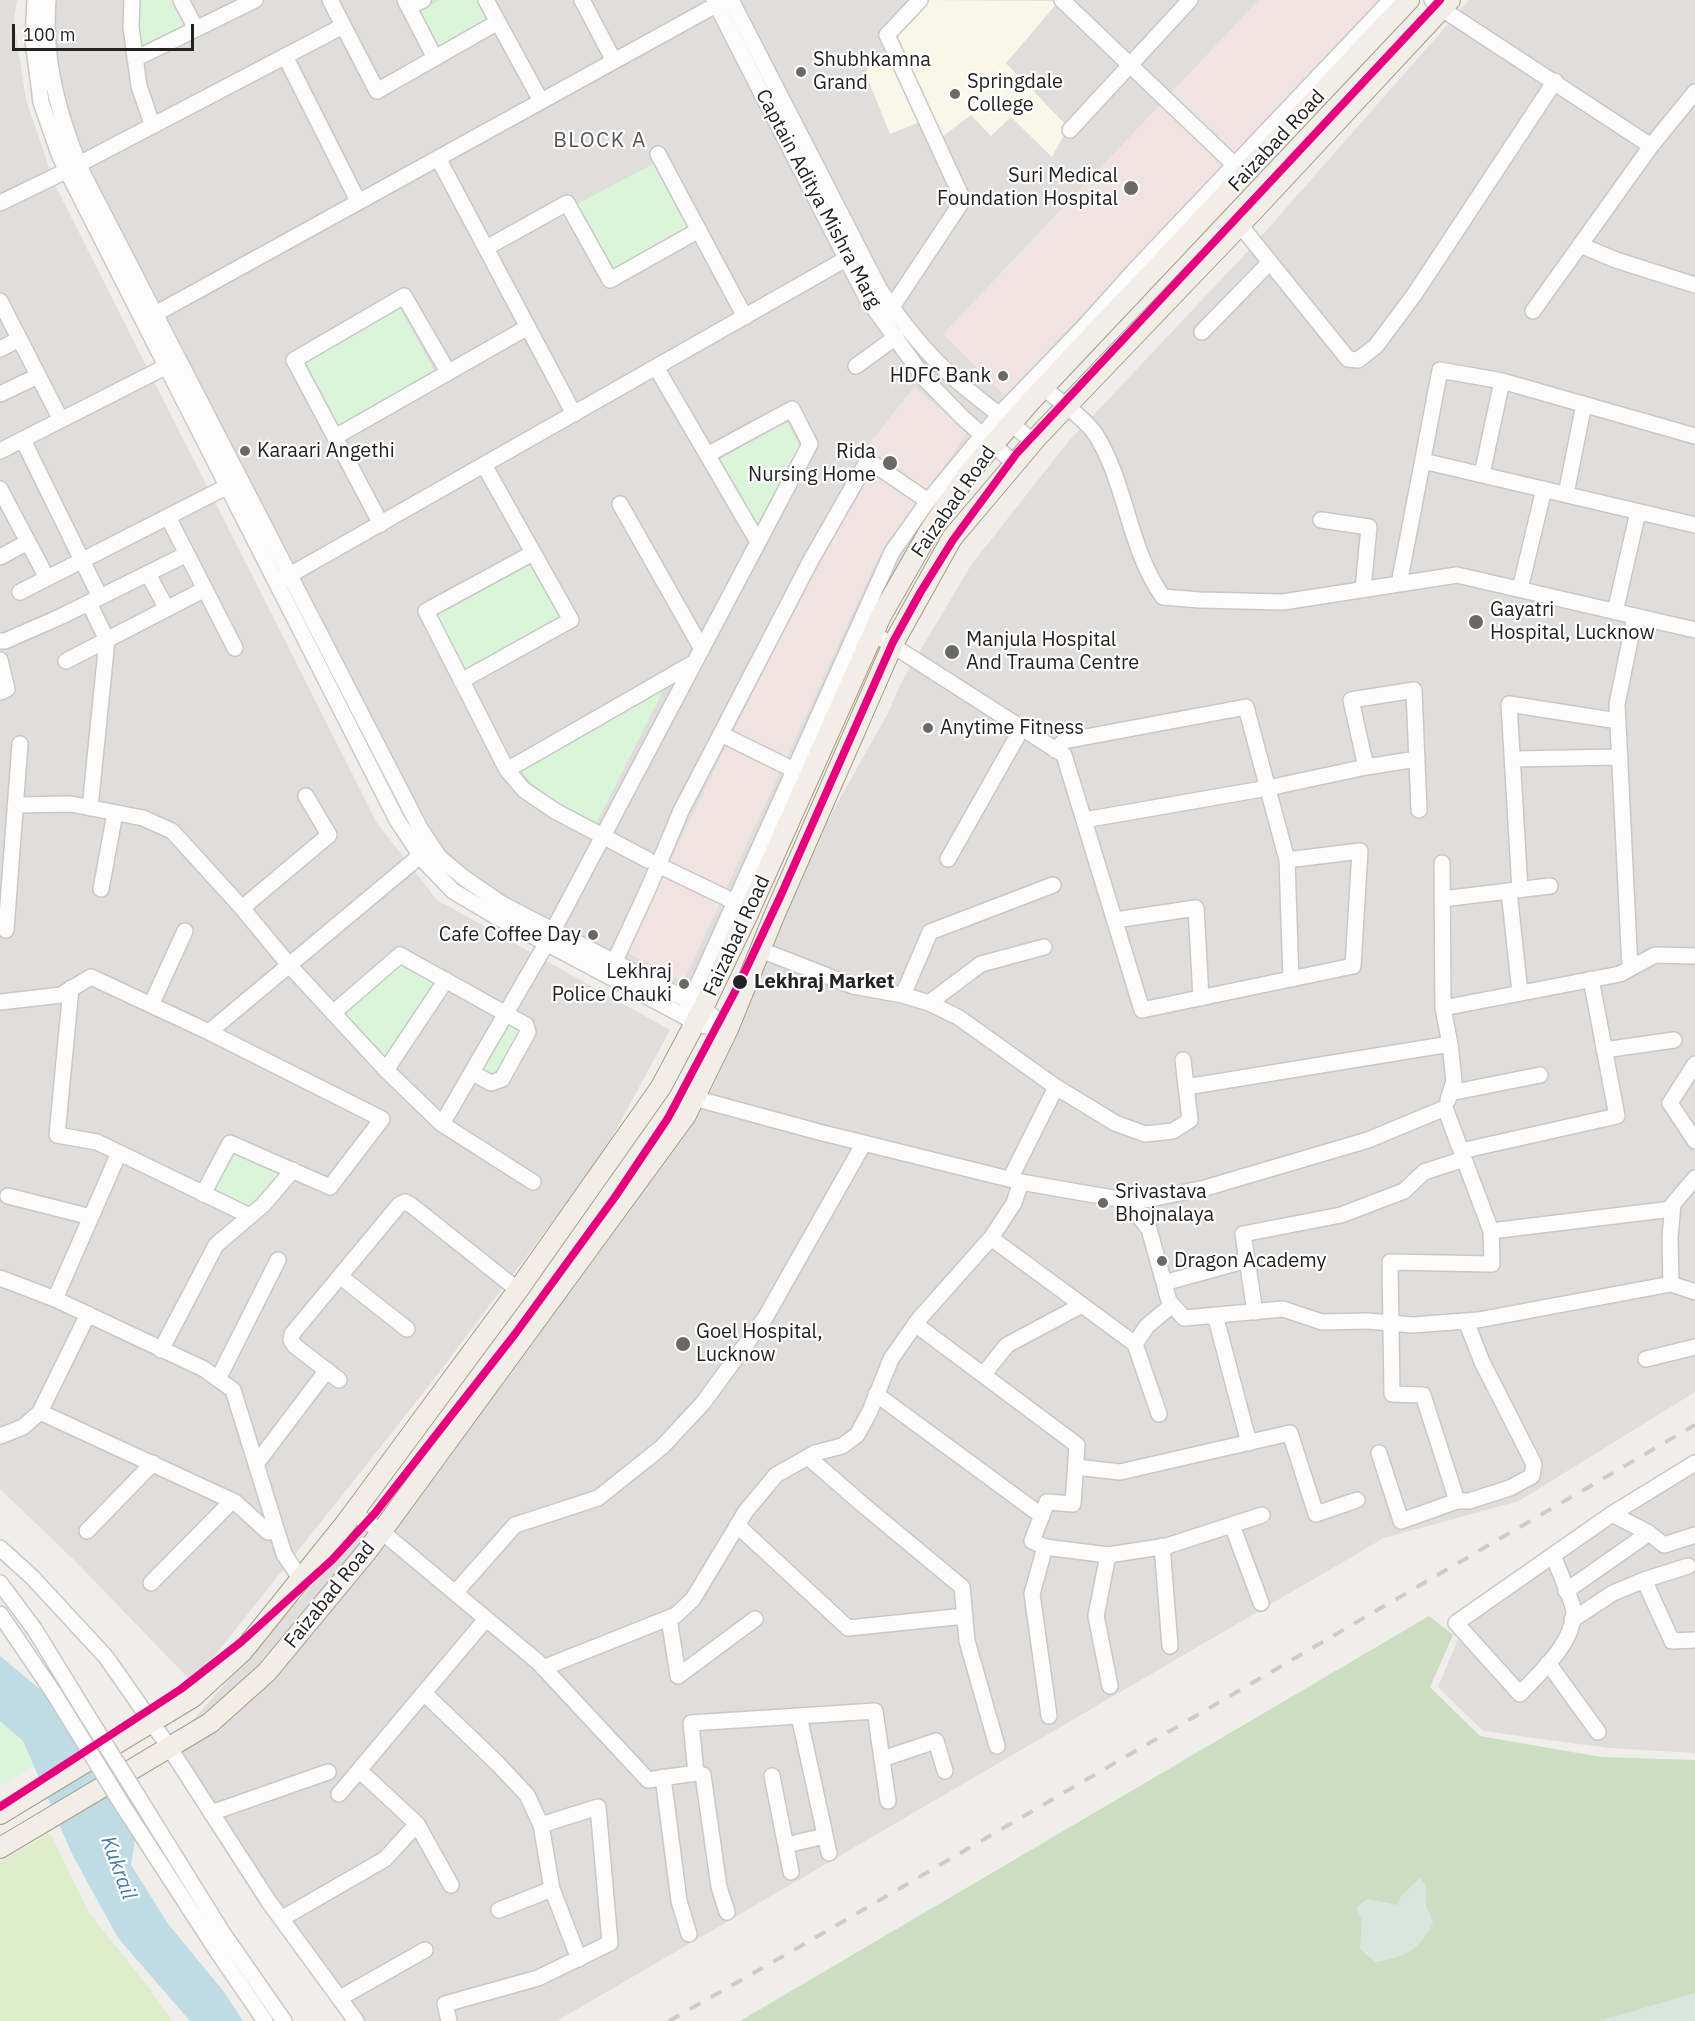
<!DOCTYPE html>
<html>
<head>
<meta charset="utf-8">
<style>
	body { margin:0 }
	#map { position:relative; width:1695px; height:2021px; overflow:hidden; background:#f0eeeb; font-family:"IBM Plex Sans",sans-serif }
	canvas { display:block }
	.scale { position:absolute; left:12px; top:24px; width:182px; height:27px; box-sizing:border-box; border:3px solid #222; border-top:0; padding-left:8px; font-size:18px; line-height:21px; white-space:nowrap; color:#222; -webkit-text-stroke:4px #fff; paint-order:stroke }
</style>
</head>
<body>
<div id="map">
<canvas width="1695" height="2021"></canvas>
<div class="scale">100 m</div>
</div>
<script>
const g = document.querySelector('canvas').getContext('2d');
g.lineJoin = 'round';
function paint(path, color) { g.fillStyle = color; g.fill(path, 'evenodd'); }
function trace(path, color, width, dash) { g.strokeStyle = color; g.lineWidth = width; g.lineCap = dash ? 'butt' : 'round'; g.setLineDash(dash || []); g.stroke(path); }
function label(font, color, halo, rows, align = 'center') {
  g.font = font + ' "IBM Plex Sans",sans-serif'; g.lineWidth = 4.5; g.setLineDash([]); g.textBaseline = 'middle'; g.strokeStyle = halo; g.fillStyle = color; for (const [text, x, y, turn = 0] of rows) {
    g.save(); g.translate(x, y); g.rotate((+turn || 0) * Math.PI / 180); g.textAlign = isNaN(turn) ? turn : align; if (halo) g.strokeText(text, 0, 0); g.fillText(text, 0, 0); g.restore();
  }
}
paint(new Path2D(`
	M 0,0 L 17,0 L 14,21 L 26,100 L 55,185 L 377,823 L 437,900 L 670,1030 L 603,1154 L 432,1382 L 193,1683 L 76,1562 L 0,1489 Z
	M 40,0 L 1259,0 L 1166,99 L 1235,165 L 1134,271 L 918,550 L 684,1016 L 432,846 L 227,487 L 60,157 Z
	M 1469,0 L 1695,0 L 1695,1392 L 1519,1501 L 1384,1538 L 557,2021 L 360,2021 L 169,1747 L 447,1433 L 686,1115 L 774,916 L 888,713 L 901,683 L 971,565 L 1068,442 L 1251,248 Z
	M 1695,1469 L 1695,1753 L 1608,1748 L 1483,1731 L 1438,1687 L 1464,1625 L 1635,1506 Z`), '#dfdedc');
paint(new Path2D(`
	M 1259,0 L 1380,0 L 1005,396 L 943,334 Z
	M 914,387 L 968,432 L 875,565 L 684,981 L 626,952 L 732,734 L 844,510 L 870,469 L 869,444 Z`), '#f1e3e1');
paint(new Path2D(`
	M 925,0 L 1059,1 L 1006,63 L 1068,127 L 1052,157 L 1011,117 L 991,136 L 971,115 L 942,137 L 932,117 L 890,134 L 865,72 L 896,40 L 893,34 Z`), '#f8f7e8');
paint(new Path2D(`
	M 50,1833 L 90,1914 L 146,1984 L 172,2021 L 0,2021 L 0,1862 Z`), '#ddeccb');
paint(new Path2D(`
	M 1429,1616 L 1453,1635 L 1430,1687 L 1480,1736 L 1601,1757 L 1695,1760 L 1695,2021 L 740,2021 Z`), '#cbdec1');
paint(new Path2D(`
	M 1420,1878 L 1426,1886 L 1426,1905 L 1433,1923 C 1417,1952 1407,1956 1375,1962 L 1360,1949 L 1362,1920 L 1356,1908 L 1367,1899 L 1398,1905 L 1401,1896 Z
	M 1695,1993 L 1695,2021 L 1599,2021 Z`), '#d9e6de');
paint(new Path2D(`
	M 140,0 L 175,0 L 187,23 L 140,46 Z
	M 440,0 L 479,0 L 490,20 L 439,48 L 419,11 Z
	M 655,163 L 690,229 L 612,270 L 577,204 Z
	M 400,308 L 435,372 L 338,425 L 303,361 Z
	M 786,420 L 800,447 L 757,525 L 719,460 Z
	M 531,561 L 562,619 L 466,671 L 435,612 Z
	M 664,689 L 596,824 L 542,794 L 520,770 Z
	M 396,963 L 438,985 L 386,1062 L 339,1012 Z
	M 506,1021 L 523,1030 L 494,1079 L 478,1070 Z
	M 231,1147 L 286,1173 L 250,1212 L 208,1192 Z
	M 0,1721 L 23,1741 L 33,1766 L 0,1786 Z`), '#daf5da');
paint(new Path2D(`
	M 0,1656 L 53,1700 L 135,1840 L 131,1865 L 169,1925 L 224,1992 L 243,2021 L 190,2021 L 118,1938 L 72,1854 L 23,1741 L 0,1721 Z`), '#bfdbe3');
const minor = new Path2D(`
	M 35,0 L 33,41 L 41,102 L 60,157 L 397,820 L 425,862 L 453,891 L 495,916 L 684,1016 L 694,1024 L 728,1029
	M 48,0 C 43,61 59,116 82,172 L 421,830 L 439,857 L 464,878 L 502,904 L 703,1008 L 727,1029
	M 132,0 L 131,27 L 139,86 L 152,124
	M 181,0 L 196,29
	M 330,0 L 377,91 L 498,22
	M 405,0 L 435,58
	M 486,0 L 541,101
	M 582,0 L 614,61
	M 714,0 L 866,297 L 925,379 L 962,417 L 1015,464
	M 731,0 L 880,290 C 904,326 934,363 968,390 C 990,408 1012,424 1034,442
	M 1062,0 L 1242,172
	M 1432,0 L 1442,9 L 1651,146 L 1695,92
	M 409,7 L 423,0
	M 285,56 L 358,201
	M 135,59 L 255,0
	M 1070,130 L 1190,0
	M 658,154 L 745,317
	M 438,158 L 574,414
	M 0,203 L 66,171 L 343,26
	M 1240,225 L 1348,359 L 1358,360 L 1376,346 L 1414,295 L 1555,81
	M 1580,245 L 1616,260 L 1695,285
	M 486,248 L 567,203 L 610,280 L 699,230
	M 0,301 L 61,420
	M 892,307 L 963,200 L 887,35 L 920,0
	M 1533,311 L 1651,146
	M 148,318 L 725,0
	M 1202,332 L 1270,262
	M 0,349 L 19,339
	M 856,366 L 896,337
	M 656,367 L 758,542
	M 1044,388 C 1058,400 1087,420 1096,435 C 1127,485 1128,548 1163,597 L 1200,600 L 1283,602 L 1457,575 L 1695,630
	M 0,394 L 38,376
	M 335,437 L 528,327
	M 23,440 L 100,597
	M 0,451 L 173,363
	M 1423,461 L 1695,525
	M 1482,474 L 1502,381
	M 0,489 L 47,578
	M 1566,494 L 1584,404
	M 620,504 L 702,649
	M 168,517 L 235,648
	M 1321,520 L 1369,527 L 1363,589
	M 381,524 L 294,360 L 404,296 L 448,372
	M 533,553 L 426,611 L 507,770 L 524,790 L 555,811 L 648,860
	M 0,557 L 28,542
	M 148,574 L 167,609
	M 281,580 L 860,251
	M 1399,584 L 1440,370 L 1502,381 L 1695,436
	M 1520,589 L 1544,489
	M 20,592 L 234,483
	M 89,603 L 107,640 L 90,808
	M 1615,612 L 1638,512
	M 873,633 L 1064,755 L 1142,1010 L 1353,966 L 1360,851 L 1287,860
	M 0,641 L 5,641 L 62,616 L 187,554
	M 0,660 L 7,689 L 0,692
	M 66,661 L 205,589
	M 461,681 L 571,620 L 484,465
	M 721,734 L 794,770
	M 1055,750 L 1064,741 L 1246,707 L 1287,860 L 1291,979
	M 1513,759 L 1620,757
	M 1366,767 L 1351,700 L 1414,690 L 1419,810
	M 507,770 L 695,662
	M 15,805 L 71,804 L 143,818 L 172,831 L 242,908 L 289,965 L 386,1070 L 442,1124 L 533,1182
	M 1084,820 L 1268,788 L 1366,767 L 1417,759
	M 948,859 L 1022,728
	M 658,865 L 735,902
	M 101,889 L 115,813
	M 1520,890 L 1509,704 L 1618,721
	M 1509,891 L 1520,993
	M 1442,899 L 1550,886
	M 242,908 L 329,835 L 306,796
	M 1115,920 L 1196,908 L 1201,998
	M 6,930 L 20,744
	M 761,950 L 853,986 L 903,995 L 929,1003 L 958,1017 L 1056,1087 L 1115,1123 L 1145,1134 L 1173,1131 L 1190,1120 L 1183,1060
	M 614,963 L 649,887 L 681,811 L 811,560 L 868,460 L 928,501
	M 1630,968 L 1617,704 L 1635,616
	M 71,988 L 57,1135 L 97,1142 L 250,1216
	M 903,995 L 930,932 L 1053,885
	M 0,1002 L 61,995 L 91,977 L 209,1032 L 382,1119 L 330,1187 L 230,1143 L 203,1194
	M 929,1003 L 981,964 L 1044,947
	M 151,1005 L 185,931
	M 1443,1008 L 1620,974 L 1655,955 L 1695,956
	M 686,1011 L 892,552 L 928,501 L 1000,414 L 1083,328 L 1134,271 L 1391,0
	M 333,1013 L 400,955 L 526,1025 L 528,1032 L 502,1079 L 491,1083 L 473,1073
	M 209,1032 L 427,850
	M 1604,1050 L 1674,1040
	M 1695,1064 L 1670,1103 L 1695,1141
	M 386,1070 L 446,980
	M 1186,1087 L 1450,1044 L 1443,1008 L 1442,863
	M 1450,1093 L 1540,1075
	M 694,1098 L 819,1132 L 1021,1182 L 1135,1202 L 1205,1188 L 1368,1140 L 1445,1108 L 1491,1231 L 1492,1264 L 1390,1262 L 1392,1394 L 1423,1395 L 1457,1501
	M 1448,1100 L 1454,1081 L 1450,1044
	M 442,1124 L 546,944 L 810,444 L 792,409 L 707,455
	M 1461,1151 L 1617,1116 L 1591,979
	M 1010,1179 L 1056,1087
	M 8,1196 L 91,1217
	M 1127,1201 L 1149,1229 L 1169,1301 L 1184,1318 L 1283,1309 L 1322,1322 L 1368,1321 L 1413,1325 L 1478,1320 L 1671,1284 L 1695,1292
	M 1491,1231 L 1672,1209
	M 991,1238 L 1135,1344
	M 341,1277 L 407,1329
	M 0,1278 L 55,1299 L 204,1369 L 233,1390 L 284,1554 L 300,1578
	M 1164,1283 L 1247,1260
	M 1671,1284 L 1670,1237 L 1673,1204 L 1695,1178
	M 55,1299 L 119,1153
	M 1255,1312 L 1243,1234 L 1341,1215 L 1404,1191 L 1424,1172 L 1464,1159
	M 1215,1315 L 1249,1443
	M 915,1324 L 1077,1445 L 1073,1504 L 1047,1502 L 1032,1541 L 1045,1547 L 1108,1555 L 1167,1546 L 1262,1515
	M 161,1350 L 216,1245 L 263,1205 L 293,1170
	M 1646,1359 L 1695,1347
	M 983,1375 L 1007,1345 L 1082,1305
	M 218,1379 L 278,1260
	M 339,1380 L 295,1346 L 291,1340 L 292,1334 L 399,1205 L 405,1202 L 411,1205 L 518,1290
	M 876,1394 L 1042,1516
	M 40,1412 L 235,1502 L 268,1532 L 277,1531
	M 1159,1414 L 1135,1344 L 1147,1326 L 1172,1305
	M 0,1436 L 23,1427 L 40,1412 L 88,1314
	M 1379,1453 L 1401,1521 L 1457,1501 L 1469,1501 L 1510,1488 L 1532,1476 L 1534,1464 L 1482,1362 L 1466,1321
	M 808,1457 L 862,1504 L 962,1587 L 967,1641 L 997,1746
	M 256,1464 L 327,1370
	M 1076,1467 L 1120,1472 L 1290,1433 L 1316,1514 L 1357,1500
	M 353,1513 L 381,1531 L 538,1662 L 648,1780 L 696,1773 L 691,1723 L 875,1711 L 888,1801
	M 1612,1514 L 1649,1533 L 1664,1545 L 1695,1535
	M 737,1525 L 848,1628 L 965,1616
	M 1232,1525 L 1261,1603
	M 87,1531 L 153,1463
	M 1162,1546 L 1170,1646
	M 1045,1547 L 1032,1594 L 1049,1716
	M 0,1548 L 32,1577 L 106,1657 L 169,1747 L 269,1902 L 356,2021
	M 1108,1555 L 1096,1616 L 1110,1686
	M 1553,1555 C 1557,1567 1574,1603 1574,1613 C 1572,1645 1540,1672 1520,1694 L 1456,1623 L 1612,1514 L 1695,1463
	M 1644,1580 L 1672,1641 L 1695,1640
	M 0,1583 L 35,1630 L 87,1715
	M 151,1583 L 232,1501
	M 1566,1591 L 1649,1533
	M 455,1593 L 515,1525 L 598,1498 L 662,1447 L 703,1403 L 765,1318 L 864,1143
	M 0,1614 L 53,1692 L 74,1726
	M 669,1618 L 678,1676 L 755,1619
	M 1572,1620 L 1613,1593 L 1644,1580 L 1688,1566
	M 1548,1663 L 1598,1732
	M 543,1668 L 676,1615 L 693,1599 L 746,1511 L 776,1475 L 815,1453 L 842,1446 L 857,1435 L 870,1411 L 891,1359 L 919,1319 L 991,1238 L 1014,1203 L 1021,1182
	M 424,1693 L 498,1764 L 527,1795 L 541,1825 L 552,1889 L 579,1959
	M 799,1716 L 829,1853
	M 882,1759 L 936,1741 L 945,1771
	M 359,1770 L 417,1824 L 451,1885
	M 696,1773 L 703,1775 L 719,1887 L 727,1912
	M 772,1776 L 791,1872
	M 663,1777 L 679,1901 L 689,1934
	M 339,1794 L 486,1619
	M 137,1795 L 222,1932 L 284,2021
	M 123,1806 L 217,1951 L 265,2021
	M 211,1813 L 328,1772
	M 786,1845 L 825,1836
	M 499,1910 L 552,1889
	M 281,1919 L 385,1859 L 417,1824
	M 340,1998 L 425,1950
	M 449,2021 L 445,2004 L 538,1978 L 610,1943 L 598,1807 L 541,1825`);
const major = new Path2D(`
	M 0,1814 L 193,1697 L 242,1652 L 345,1524 L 518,1290 L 661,1087 L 703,1008 L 747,916 L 881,616 L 930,530 L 967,475 L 1029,403 L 1409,0
	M 0,1848 L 210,1723 L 267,1672 L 368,1550 L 686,1115 L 728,1029 L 774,916 L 893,644 L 952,538 L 1039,435 L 1240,225 L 1450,0`);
trace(minor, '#c9c8c7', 18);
trace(major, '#a79c86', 22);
trace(minor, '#fdfcfc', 15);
trace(major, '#f3ede7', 20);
trace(new Path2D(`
	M 669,2021 L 794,1950 L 1695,1425`), '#ccc', 4, [12, 12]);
const minorBridge = new Path2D(`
	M 87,1715 L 137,1795
	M 74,1726 L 123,1806`);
trace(minorBridge, '#c9c8c7', 18, []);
trace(minorBridge, '#fdfcfc', 15);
trace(new Path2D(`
	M 0,1807 L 181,1689 L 241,1642 L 332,1560 L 375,1513 L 515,1334 L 615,1197 L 668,1118 L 739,984 L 781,895 L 893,642 L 920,593 L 953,540 L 1017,453 L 1440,0`), '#e5007d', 8);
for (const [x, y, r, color] of [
	[801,72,6,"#6a6968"],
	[955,94,6,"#6a6968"],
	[1131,188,8,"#6a6968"],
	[1003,376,6,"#6a6968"],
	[245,451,6,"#6a6968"],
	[890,463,8,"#6a6968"],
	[1476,622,8,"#6a6968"],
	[952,652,8,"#6a6968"],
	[928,728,6,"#6a6968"],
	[593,935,6,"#6a6968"],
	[740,982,8,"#222"],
	[684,984,6,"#6a6968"],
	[1103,1203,6,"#6a6968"],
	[1162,1261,6,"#6a6968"],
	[683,1344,8,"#6a6968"]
]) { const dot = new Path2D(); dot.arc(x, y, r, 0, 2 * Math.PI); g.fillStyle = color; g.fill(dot); trace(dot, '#fff', 2); }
label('20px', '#222', '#fff', [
	["Shubhkamna",813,60],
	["Grand",813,83],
	["Springdale",967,82],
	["College",967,105],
	["Suri Medical",1118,176,"right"],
	["Foundation Hospital",1118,199,"right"],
	["HDFC Bank",991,376,"right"],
	["Karaari Angethi",257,451],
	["Rida",876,452,"right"],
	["Nursing Home",876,475,"right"],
	["Gayatri",1490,610],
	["Hospital, Lucknow",1490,633],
	["Manjula Hospital",966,640],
	["And Trauma Centre",966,663],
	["Anytime Fitness",940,728],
	["Cafe Coffee Day",581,935,"right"],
	["Lekhraj",672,972,"right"],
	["Police Chauki",672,995,"right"],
	["Srivastava",1115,1192],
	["Bhojnalaya",1115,1215],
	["Dragon Academy",1174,1261],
	["Goel Hospital,",696,1332],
	["Lucknow",696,1355]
], 'left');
label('20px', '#222', '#fff', [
	["Faizabad Road",1277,141,-47],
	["Captain Aditya Mishra Marg",818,199,62],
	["Faizabad Road",954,502,-55],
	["Faizabad Road",737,936,-65],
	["Faizabad Road",330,1595,-51]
]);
label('bold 20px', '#222', '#fff', [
	["Lekhraj Market",754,982]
], 'left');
g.letterSpacing = '1.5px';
label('21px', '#555', '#fff', [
	["BLOCK A",600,141]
]);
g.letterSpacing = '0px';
label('italic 21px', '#4a7aab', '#fff', [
	["Kukrail",118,1868,70]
]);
</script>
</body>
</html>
